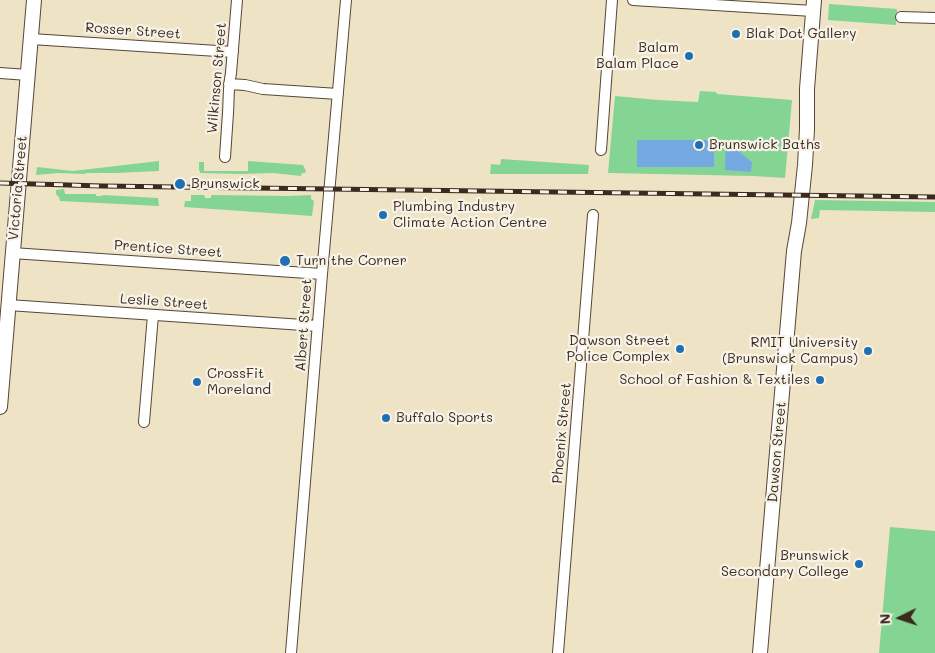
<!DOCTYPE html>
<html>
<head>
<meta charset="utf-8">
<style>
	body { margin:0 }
	#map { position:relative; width:935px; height:653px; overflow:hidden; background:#efe3c6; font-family:Mali,sans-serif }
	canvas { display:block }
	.north { position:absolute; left:875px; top:593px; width:50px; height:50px; -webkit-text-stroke:4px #f7f3e8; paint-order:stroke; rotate:266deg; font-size:14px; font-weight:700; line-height:20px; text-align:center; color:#3b2a1e }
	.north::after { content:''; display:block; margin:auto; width:18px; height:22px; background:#3b2a1e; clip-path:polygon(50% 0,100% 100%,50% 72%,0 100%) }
</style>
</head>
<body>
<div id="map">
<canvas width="935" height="653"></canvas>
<div class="north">N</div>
</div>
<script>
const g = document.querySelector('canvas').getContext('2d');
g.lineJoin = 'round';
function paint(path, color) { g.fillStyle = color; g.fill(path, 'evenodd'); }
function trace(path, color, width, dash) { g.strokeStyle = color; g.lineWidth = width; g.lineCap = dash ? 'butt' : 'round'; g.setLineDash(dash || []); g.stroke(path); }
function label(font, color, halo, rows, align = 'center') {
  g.font = font + ' Mali,sans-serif'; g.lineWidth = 4.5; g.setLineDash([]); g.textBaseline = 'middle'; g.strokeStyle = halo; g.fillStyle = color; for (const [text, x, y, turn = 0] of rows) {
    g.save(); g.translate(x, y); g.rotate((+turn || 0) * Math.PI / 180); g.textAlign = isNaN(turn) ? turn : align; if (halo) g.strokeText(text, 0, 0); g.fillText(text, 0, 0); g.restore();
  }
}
paint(new Path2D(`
	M 829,4 L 897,9 L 896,25 L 828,20 Z
	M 700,91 L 716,92 L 717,94 L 792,100 L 785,178 L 753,176 L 608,173 L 615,96 L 658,100 L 698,102 Z
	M 501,159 L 589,165 L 588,174 L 490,174 L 491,164 L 500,165 Z
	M 159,161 L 159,171 L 115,173 L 87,173 L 84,174 L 58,173 L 36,175 L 37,167 L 73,171 Z
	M 248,161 L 303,165 L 306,171 L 305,173 L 302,173 L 301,176 L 273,173 L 241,174 L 200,173 L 200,171 L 199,171 L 199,162 L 204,162 L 204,171 L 248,171 Z
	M 64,189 L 65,194 L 96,194 L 96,196 L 102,196 L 103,195 L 158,198 L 159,206 L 60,201 L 59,197 L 56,194 L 56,190 Z
	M 191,195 L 204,195 L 205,198 L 211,198 L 211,195 L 289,196 L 311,195 L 311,199 L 314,201 L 312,216 L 184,207 L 185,201 L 191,201 Z
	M 815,200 L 935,202 L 935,212 L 820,210 L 819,218 L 811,219 Z
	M 890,527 L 935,531 L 935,653 L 879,653 Z`), '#84d494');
paint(new Path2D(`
	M 637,140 L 714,140 L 714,167 L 637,167 Z
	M 726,146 L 733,147 L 752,162 L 751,172 L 725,170 Z`), '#74a9e1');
const street = new Path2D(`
	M 633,0 L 813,11
	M 901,17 L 935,18
	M 31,39 L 233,52
	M 0,73 L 28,75
	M 229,84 L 245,85 L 263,89 L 338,94
	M 601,150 L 612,0
	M 225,157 C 226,143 227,128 228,113 C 229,98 228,88 231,73 L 237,0
	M 12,253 L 322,274
	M 8,305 L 318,326
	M 144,422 L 153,315
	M 291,653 L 322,274 L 346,0
	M 558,653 L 593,215`);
const secondary = new Path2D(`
	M 0,407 L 34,0
	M 760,653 L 794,251 L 799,223 L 805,165 L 807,129 L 807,89 L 814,0`);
trace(street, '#564637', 12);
trace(secondary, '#564637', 16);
trace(street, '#fff', 10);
trace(secondary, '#fff', 14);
const rail = new Path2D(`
	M 0,183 L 102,186 L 935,197`);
trace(rail, '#3b2a1e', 5);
trace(rail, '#f7f3e8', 3, [9]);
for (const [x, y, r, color] of [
	[736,34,5,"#1f6fb2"],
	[689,56,5,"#1f6fb2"],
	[699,145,5,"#1f6fb2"],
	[180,184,6,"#1f6fb2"],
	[383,215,5,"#1f6fb2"],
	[285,261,6,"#1f6fb2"],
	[680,349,5,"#1f6fb2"],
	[868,351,5,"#1f6fb2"],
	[820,380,5,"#1f6fb2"],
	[197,382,5,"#1f6fb2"],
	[386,418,5,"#1f6fb2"],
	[859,564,5,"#1f6fb2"]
]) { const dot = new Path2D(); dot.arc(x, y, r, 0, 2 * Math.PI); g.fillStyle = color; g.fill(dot); trace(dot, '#f7f3e8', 2); }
label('14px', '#3b2a1e', '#f7f3e8', [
	["Rosser Street",133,31,4],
	["Wilkinson Street",217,78,-85],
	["Victoria Street",18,188,-85],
	["Prentice Street",168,249,4],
	["Leslie Street",164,302,4],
	["Albert Street",304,325,-86],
	["Phoenix Street",562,433,-85],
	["Dawson Street",777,452,-85]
]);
label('14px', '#3b2a1e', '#f7f3e8', [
	["Blak Dot Gallery",746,34],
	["Balam",679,48,"right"],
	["Balam Place",679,64,"right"],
	["Brunswick Baths",709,145],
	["Brunswick",191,184],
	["Plumbing Industry",393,207],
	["Climate Action Centre",393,223],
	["Turn the Corner",296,261],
	["Dawson Street",670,341,"right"],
	["Police Complex",670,357,"right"],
	["RMIT University",858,343,"right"],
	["(Brunswick Campus)",858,359,"right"],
	["CrossFit",207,374],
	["Moreland",207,390],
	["School of Fashion & Textiles",810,380,"right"],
	["Buffalo Sports",396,418],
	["Brunswick",849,556,"right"],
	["Secondary College",849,572,"right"]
], 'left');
</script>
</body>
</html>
